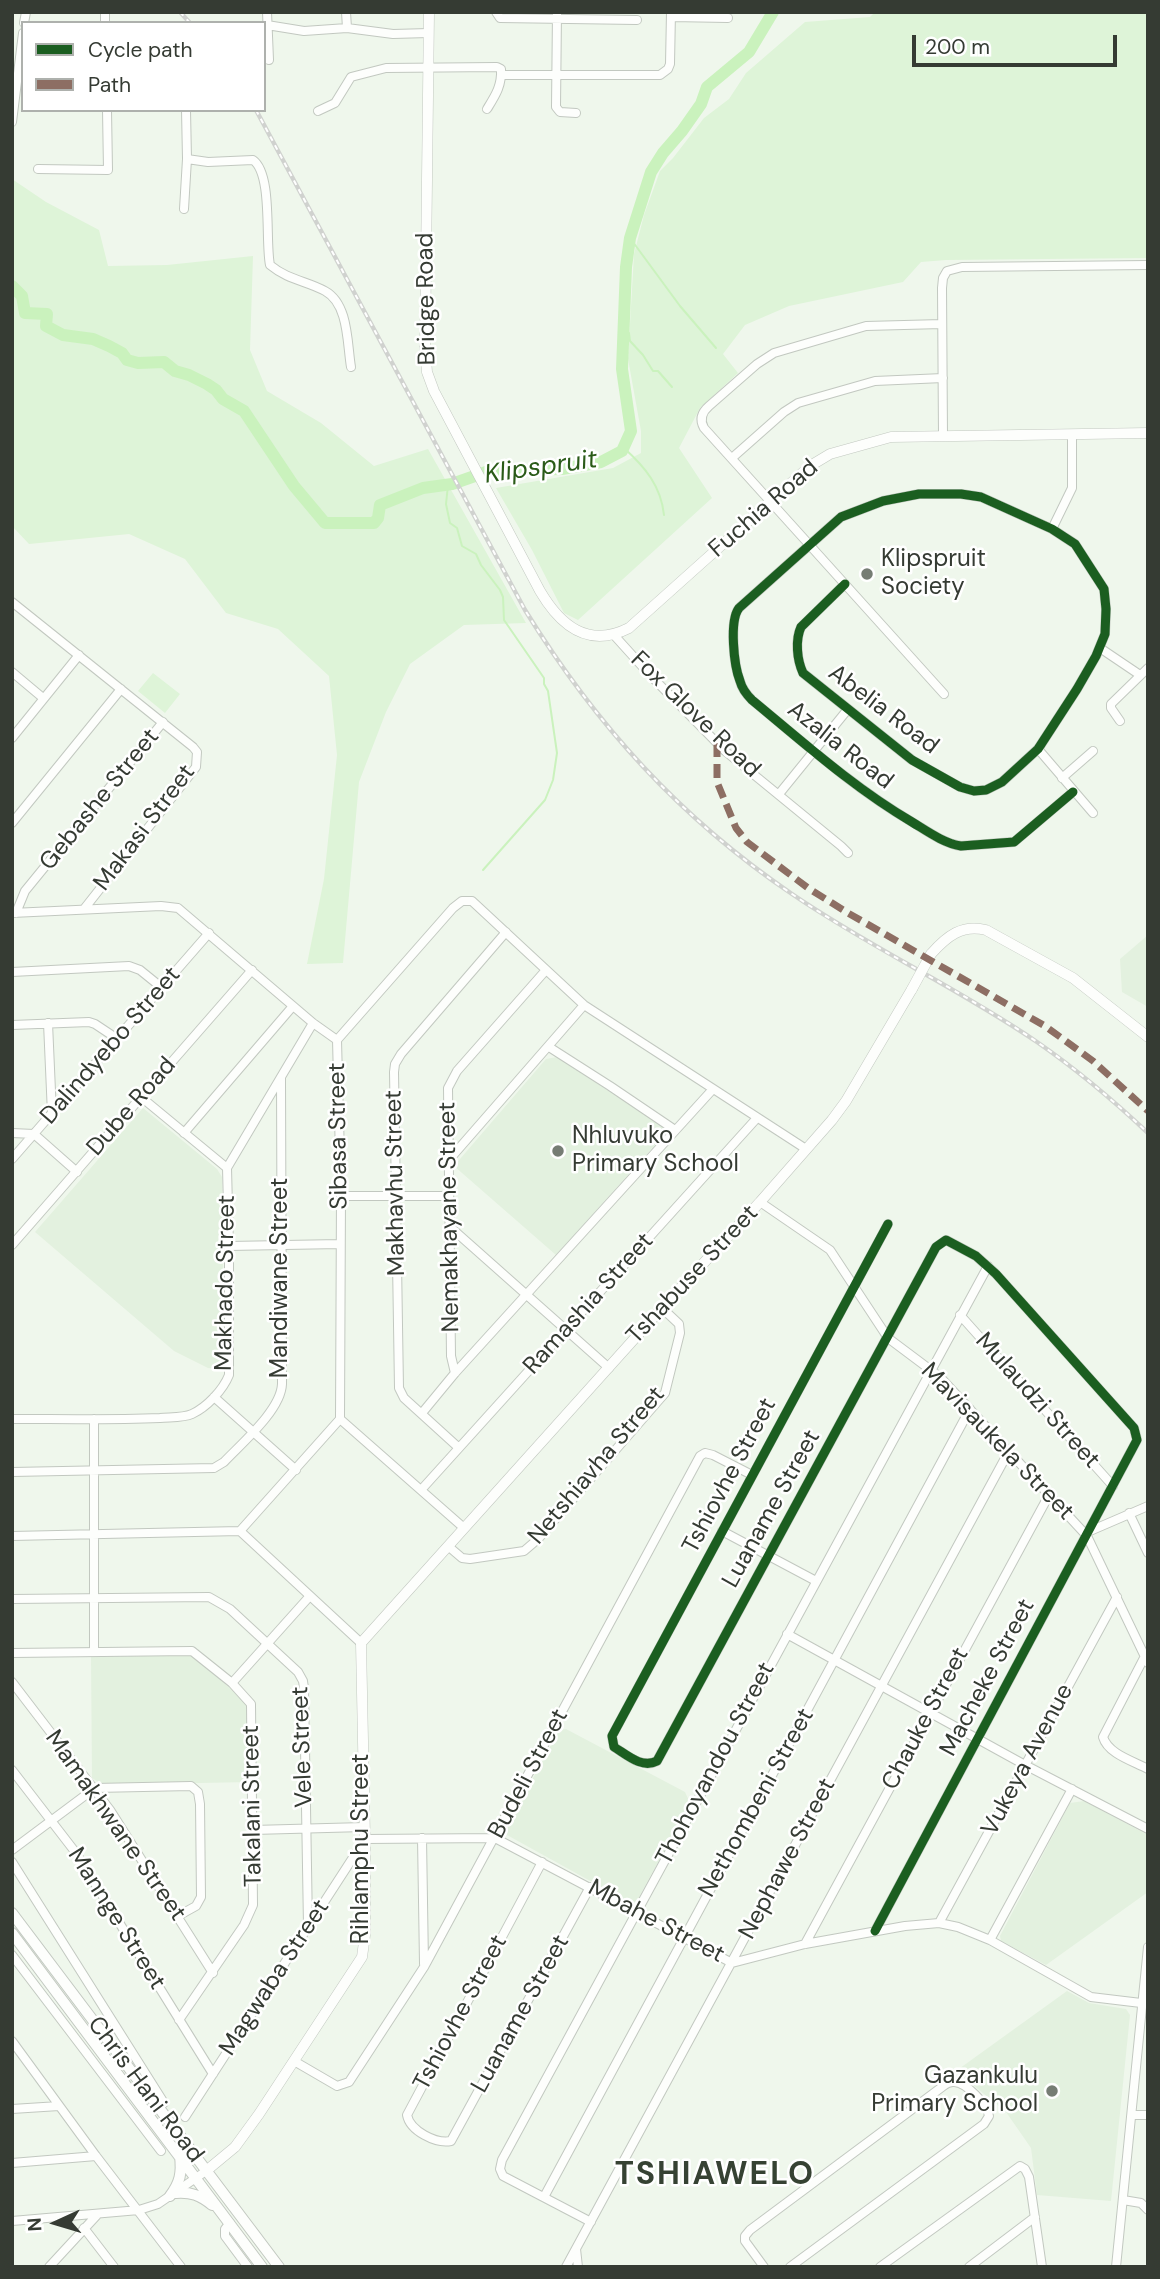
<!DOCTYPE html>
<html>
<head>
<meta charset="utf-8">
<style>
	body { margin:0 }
	#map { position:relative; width:1160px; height:2279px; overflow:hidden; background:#eff7ec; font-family:"DM Sans",sans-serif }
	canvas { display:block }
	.frame { position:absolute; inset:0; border:14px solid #353b33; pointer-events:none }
	.legend { position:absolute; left:21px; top:21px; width:245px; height:91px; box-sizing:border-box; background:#fff; border:2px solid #aeb1ad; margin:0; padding:9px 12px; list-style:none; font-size:21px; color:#353b33 }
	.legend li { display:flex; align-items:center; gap:14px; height:35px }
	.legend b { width:35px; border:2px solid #aeb1ad }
	.north { position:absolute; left:21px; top:2188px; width:70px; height:70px; -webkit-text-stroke:5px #fff; paint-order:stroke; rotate:266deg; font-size:19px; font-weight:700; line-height:28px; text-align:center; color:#353b33 }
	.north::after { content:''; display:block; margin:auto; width:24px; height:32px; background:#353b33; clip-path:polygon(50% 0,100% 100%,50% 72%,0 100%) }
	.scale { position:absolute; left:912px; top:35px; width:205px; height:32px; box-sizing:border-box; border:4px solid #353b33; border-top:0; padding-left:9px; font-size:21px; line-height:24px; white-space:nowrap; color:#353b33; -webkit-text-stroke:5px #fff; paint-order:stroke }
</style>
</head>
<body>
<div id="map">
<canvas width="1160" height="2279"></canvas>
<div class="frame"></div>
<ul class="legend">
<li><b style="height:9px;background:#1b5e20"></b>Cycle path</li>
<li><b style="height:9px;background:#8d6e63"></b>Path</li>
</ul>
<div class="north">N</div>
<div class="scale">200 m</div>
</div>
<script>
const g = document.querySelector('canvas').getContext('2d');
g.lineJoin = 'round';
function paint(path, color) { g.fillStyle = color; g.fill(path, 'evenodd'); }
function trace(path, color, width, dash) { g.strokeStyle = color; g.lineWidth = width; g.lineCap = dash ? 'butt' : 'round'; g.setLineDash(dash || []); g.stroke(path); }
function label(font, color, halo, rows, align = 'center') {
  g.font = font + ' "DM Sans",sans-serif'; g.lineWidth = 5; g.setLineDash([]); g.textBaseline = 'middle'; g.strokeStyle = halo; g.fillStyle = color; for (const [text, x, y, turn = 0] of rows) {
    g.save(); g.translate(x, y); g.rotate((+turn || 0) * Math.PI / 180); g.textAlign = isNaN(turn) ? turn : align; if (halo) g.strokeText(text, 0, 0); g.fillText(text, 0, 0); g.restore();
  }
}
paint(new Path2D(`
	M 1148,935 L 1148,1007 L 1122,992 L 1120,959 Z
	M 557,1057 L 662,1126 L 664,1135 L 556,1255 L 454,1166 L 546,1059 Z
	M 143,1108 L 217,1169 L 222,1177 L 224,1369 L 208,1368 L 174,1351 L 35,1232 Z
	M 194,1655 L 248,1705 L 249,1782 L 103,1785 L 92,1778 L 91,1657 Z
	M 566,1729 L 685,1792 L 690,1803 L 638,1899 L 632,1904 L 507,1835 L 505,1830 L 559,1730 Z
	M 1084,1801 L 1148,1835 L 1148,1892 L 1046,1965 L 1001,1941 L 1000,1936 L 1070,1803 Z
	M 1067,1991 L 1089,2003 L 1126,2009 L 1130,2015 L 1111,2201 L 1037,2195 L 1031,2148 L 1006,2112 L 956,2071 Z`), '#e3f1df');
paint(new Path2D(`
	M 875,12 L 1148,12 L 1148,258 L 946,260 L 921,262 L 903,282 L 789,306 L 745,325 L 723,354 L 738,373 L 700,408 L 679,448 L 712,498 L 578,620 L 564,613 L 532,550 L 496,488 L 613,468 L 641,453 L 641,431 L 628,359 L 634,254 L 644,215 L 660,171 L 673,158 L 704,118 L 729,99 L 746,73 L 805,22 L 870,17 Z
	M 12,179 L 46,202 L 99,230 L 108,266 L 167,265 L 253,256 L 250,350 L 267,391 L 321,423 L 374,466 L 428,449 L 526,623 L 464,625 L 410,664 L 386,712 L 359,782 L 343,963 L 307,964 L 324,879 L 337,755 L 329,676 L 278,629 L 226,613 L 185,559 L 129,534 L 29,544 L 12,526 Z
	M 153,673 L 180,694 L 165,713 L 138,691 Z`), '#def4d8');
trace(new Path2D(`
	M 630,238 L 680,306 L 716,348
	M 623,325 L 629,333 L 630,341 L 643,355 L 653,371 L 658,371 L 672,387
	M 624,448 C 645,467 661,486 664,515
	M 448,485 L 446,504 L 450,523 L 457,528 L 462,546 L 476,554 L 481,565 L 500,590 L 503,597 L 504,620 L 544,678 L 544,684 L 548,691 L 557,753 L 553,780 L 545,800 L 483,870`), '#caf2bd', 2);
trace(new Path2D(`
	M 12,286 L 22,296 L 25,313 L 47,314 L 46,326 L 63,335 L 93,339 L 109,346 L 122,353 L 127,360 L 138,363 L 164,362 L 175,371 L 189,375 L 207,384 L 216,390 L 223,399 L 244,411 L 294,486 L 325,523 L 374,523 L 378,518 L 380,505 L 423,488 L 452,484 L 489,471 L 562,469 L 601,462 L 622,451 L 631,431 L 622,369 L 626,267 L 630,238 L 651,172 L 663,153 L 682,131 L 701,104 L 707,87 L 749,52 L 773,12`), '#caf2bd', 12);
const minor = new Path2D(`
	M 105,12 L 105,23
	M 267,12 L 269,60
	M 346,12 L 347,28
	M 496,12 L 500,18 L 637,20
	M 557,12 L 556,107 L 560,112 L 576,113
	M 671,17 L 728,18
	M 24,23 L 26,12
	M 267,25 L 304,31 L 347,28 L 393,34 L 429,33
	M 501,75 L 660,75 L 668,69 L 670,64 L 671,12
	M 318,111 L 335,103 L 351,77 L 386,68 L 497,67 L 501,69 C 502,86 495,96 487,109
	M 12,122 L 23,33
	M 187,159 L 208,162 L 253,160 C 273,174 265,242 270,265 C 288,280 307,281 325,291 C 349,304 347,344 351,367
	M 38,169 L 108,170 L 107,110
	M 184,209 L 187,159 L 186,110
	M 942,324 L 866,326 L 774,353 L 757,364 L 709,406 C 702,412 699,419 704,428 L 944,694
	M 943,436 L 942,288 L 943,278 L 947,271 L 962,267 L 1148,265
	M 732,458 L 784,412 L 798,403 L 875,381 L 943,378
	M 1052,529 L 1072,488 L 1072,434
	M 845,584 L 801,627 C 795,640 797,660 803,673 L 912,760 L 960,787 L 974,791 L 986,790 L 1002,782 L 1038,749 L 1077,689 L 1096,656 L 1105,634 L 1106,609 L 1104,589 L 1075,544 L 1052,529 L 981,497 L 961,494 L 919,494 L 883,501 L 841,517 L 739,608 C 729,621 734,666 740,681 C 742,689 747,695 752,700 C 804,743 854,788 912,822 C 927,831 943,843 961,846 L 1014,842 L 1073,792
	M 12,602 L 193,747 L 197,752 L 196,767 L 84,909
	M 613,634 L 650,675 L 725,751 L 841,846 L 848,853
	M 1100,648 L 1140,675
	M 12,672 L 43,698
	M 1120,721 L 1111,708 L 1111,704 L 1148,668
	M 12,738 L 79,655
	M 1038,749 L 1093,813
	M 1062,778 L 1093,751
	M 779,794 L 848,709
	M 12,823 L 121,689
	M 12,913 L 161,906 L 178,908 L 313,1023 L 337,1040
	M 16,913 L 25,891 L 163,722
	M 12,972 L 129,966 L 140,970 L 161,987
	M 48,1023 L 52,1114
	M 12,1025 L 89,1022 L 95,1024 L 116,1038
	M 549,1047 L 610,1086 L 675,1130
	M 141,1097 L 227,1168
	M 12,1133 L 34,1134 L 77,1172
	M 184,1133 L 293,1006
	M 12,1159 L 209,933
	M 448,1161 L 584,1005
	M 341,1196 L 449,1196
	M 760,1202 L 830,1250 L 888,1338 L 940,1377 L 1087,1536 L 1148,1663
	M 449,1226 L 609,1368
	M 12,1245 L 252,970
	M 229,1246 L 340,1244
	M 960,1315 L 1113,1486
	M 455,1373 L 451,1356 L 448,1088 L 457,1071 L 546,970
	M 214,1397 L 296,1470
	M 422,1413 L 455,1373 L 713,1089
	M 12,1419 C 61,1419 111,1420 160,1418 C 170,1417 183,1418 192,1414 C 207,1407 223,1390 229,1375 L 229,1246 L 227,1168 L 313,1023
	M 340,1419 L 464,1528
	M 459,1448 L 404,1398 L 399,1388 L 394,1072 L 395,1064 L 401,1054 L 506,932
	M 12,1472 L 214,1468 L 224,1462 C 242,1443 281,1410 282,1384 L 281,1078
	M 421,1490 L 757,1118
	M 1129,1513 L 1148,1553
	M 240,1531 L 361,1643
	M 722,1531 L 816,1581
	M 1090,1531 L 1148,1506
	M 12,1536 L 240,1531 L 340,1419 L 341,1196 L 337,1040 L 453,908 L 462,901 L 472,901 L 584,1005 L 806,1149
	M 448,1546 L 462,1558 L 470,1559 L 524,1551 L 538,1539 L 665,1393 L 680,1333 L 679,1324 L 662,1308
	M 12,1599 L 209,1597 L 230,1609 L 298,1672 L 303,1681 L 304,1688 L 308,1926
	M 787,1634 L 1025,1765 L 1148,1829
	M 94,1652 L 94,1419
	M 12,1653 L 192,1651 L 232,1683 L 251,1704 L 253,1905 L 244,1925 L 179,2020
	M 1145,1656 L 1103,1737 C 1108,1754 1133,1761 1148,1769
	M 12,1682 L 110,1810 L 213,1973
	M 232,1683 L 309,1597
	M 12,1770 L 76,1853 L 213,2074
	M 253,1830 L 364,1827
	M 422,1838 L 424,1964
	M 12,1850 L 95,1788 L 191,1786 L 198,1792 L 200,1804 L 201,1897 L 196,1906 L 178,1916
	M 12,1862 L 164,2103
	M 542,1862 L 407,2115 C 410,2131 436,2144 451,2141 L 590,1887
	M 939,1923 L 1117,1597
	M 875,1931 L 1137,1440 L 1134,1428 L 996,1274 L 976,1256 L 946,1240 L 936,1247 L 657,1761 C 642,1769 627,1755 614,1747 L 612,1736 L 888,1224
	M 990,1940 L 1072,1789
	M 805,1944 L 1049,1495
	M 12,1955 L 161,2151
	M 12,2041 L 96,2156 L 181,2267
	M 294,2061 L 337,2086 L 349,2082 L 424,1967 L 700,1456 L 705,1453 L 713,1455 L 752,1475
	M 12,2109 L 59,2106
	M 1132,2115 L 1148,2115
	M 185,2117 L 365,1839 L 495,1838 L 732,1963 L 805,1944 L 905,1926 L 939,1923 L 958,1927 L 990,1940 L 1091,1997 L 1141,2003
	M 12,2163 L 96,2156
	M 544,2197 L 970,1409
	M 1123,2200 L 1141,2203 L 1148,2210
	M 12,2221 L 139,2210 L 158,2204 L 206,2171
	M 591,2222 L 503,2176 L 500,2169 L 502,2160 L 988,1266
	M 230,2223 L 225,2229 L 225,2236 L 248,2267
	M 84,2228 L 114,2267
	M 576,2249 L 578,2267
	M 49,2267 L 97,2215
	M 566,2267 L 1009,1451
	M 764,2267 L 745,2241 L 745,2236 L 750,2230 L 942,2087 C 946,2084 948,2082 953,2082 C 965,2081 988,2105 989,2116 L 984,2124 L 790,2267
	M 880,2267 L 1020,2166 L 1025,2169 L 1029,2177 L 1042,2267
	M 969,2267 L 1035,2217
	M 1116,2267 L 1148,1947`);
const tertiary = new Path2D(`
	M 429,12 L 425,347 L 427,372 L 434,391 L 540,591 C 560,625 588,649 629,628 L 810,466 L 830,454 L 891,437 L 1148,433
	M 931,954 C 947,936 962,924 986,930 L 1073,978 L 1148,1037
	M 206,2171 L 235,2147 L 259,2114 L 362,1957 L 365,1935 L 365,1839 L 361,1643 L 662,1308 L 760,1202 L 832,1120 L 846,1101 L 912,989`);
const secondary = new Path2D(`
	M 12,1913 L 279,2267
	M 12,1933 L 262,2267
	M 176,2193 C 191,2192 200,2195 212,2205
	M 170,2196 C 180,2183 182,2173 180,2156`);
trace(minor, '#c2c8c0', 10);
trace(tertiary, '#c2c8c0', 11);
trace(secondary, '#c2c8c0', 12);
trace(minor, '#fdfefc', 8);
trace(tertiary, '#fdfefc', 10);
trace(secondary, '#fdfefc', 10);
const rail = new Path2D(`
	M 180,12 L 190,23
	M 256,110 L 525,610 C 596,725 680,818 792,894 C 871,948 958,988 1037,1042 C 1076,1069 1113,1100 1148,1133`);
trace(rail, '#d0d2cf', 4.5);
trace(rail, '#fff', 2, [5]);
const tertiaryBridge = new Path2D(`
	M 912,989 L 931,954`);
trace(tertiaryBridge, '#c2c8c0', 11, []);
trace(tertiaryBridge, '#fdfefc', 10);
trace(new Path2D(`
	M 717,743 L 717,782 L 736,828 L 747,842 L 808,888 L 848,913 L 1045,1026 L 1093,1061 L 1148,1111`), '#8d6e63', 7, [14, 7]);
trace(new Path2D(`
	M 845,584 L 801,627 C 795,640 797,660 803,673 L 912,760 L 960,787 L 974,791 L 986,790 L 1002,782 L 1038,749 L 1077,689 L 1096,656 L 1105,634 L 1106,609 L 1104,589 L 1075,544 L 1052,529 L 981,497 L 961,494 L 919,494 L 883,501 L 841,517 L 739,608 C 729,621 734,666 740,681 C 742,689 747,695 752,700 C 804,743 854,788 912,822 C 927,831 943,843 961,846 L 1014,842 L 1073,792
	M 875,1931 L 1137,1440 L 1134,1428 L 996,1274 L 976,1256 L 946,1240 L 936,1247 L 657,1761 C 642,1769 627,1755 614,1747 L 612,1736 L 888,1224`), '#1b5e20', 9);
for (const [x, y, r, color] of [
	[867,574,7,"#767d74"],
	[558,1151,7,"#767d74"],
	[1052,2091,7,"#767d74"]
]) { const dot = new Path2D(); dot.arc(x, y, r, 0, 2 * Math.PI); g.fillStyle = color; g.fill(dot); trace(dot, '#fff', 2.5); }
label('24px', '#353b33', '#fff', [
	["Bridge Road",427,299,-91],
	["Fuchia Road",764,509,-41],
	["Abelia Road",883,710,37],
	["Fox Glove Road",695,715,44],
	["Azalia Road",840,746,38],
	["Gebashe Street",100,800,-51],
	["Makasi Street",145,828,-53],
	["Dalindyebo Street",111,1046,-49],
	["Dube Road",132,1107,-49],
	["Sibasa Street",339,1136,-91],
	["Makhavhu Street",396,1183,-91],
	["Nemakhayane Street",450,1217,-91],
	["Tshabuse Street",693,1275,-47],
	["Mandiwane Street",281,1278,-90],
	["Makhado Street",226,1283,-89],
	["Ramashia Street",589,1304,-48],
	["Mulaudzi Street",1037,1401,48],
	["Mavisaukela Street",997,1442,46],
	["Netshiavha Street",597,1466,-50],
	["Tshiovhe Street",730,1476,-62],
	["Luaname Street",772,1509,-61],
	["Macheke Street",988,1678,-62],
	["Chauke Street",926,1719,-62],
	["Vele Street",303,1747,-92],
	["Vukeya Avenue",1028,1760,-62],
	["Thohoyandou Street",716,1764,-62],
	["Budeli Street",529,1774,-62],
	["Nethombeni Street",757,1803,-61],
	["Takalani Street",253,1806,-91],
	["Mamakhwane Street",115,1826,55],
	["Rihlamphu Street",362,1849,-90],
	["Nephawe Street",788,1859,-62],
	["Mannge Street",116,1919,58],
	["Mbahe Street",656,1922,28],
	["Magwaba Street",275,1978,-57],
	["Tshiovhe Street",461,2013,-62],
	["Luaname Street",521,2014,-61],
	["Chris Hani Road",145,2090,53]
]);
label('24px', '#353b33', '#fff', [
	["Klipspruit",881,560],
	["Society",881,588],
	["Nhluvuko",572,1137],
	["Primary School",572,1165],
	["Gazankulu",1038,2077,"right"],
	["Primary School",1038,2105,"right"]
], 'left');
label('italic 26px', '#2a5b18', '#fff', [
	["Klipspruit",541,468,-8]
]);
g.letterSpacing = '2px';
label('bold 32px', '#364233', '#fff', [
	["TSHIAWELO",715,2176]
]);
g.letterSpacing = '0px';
</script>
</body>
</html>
